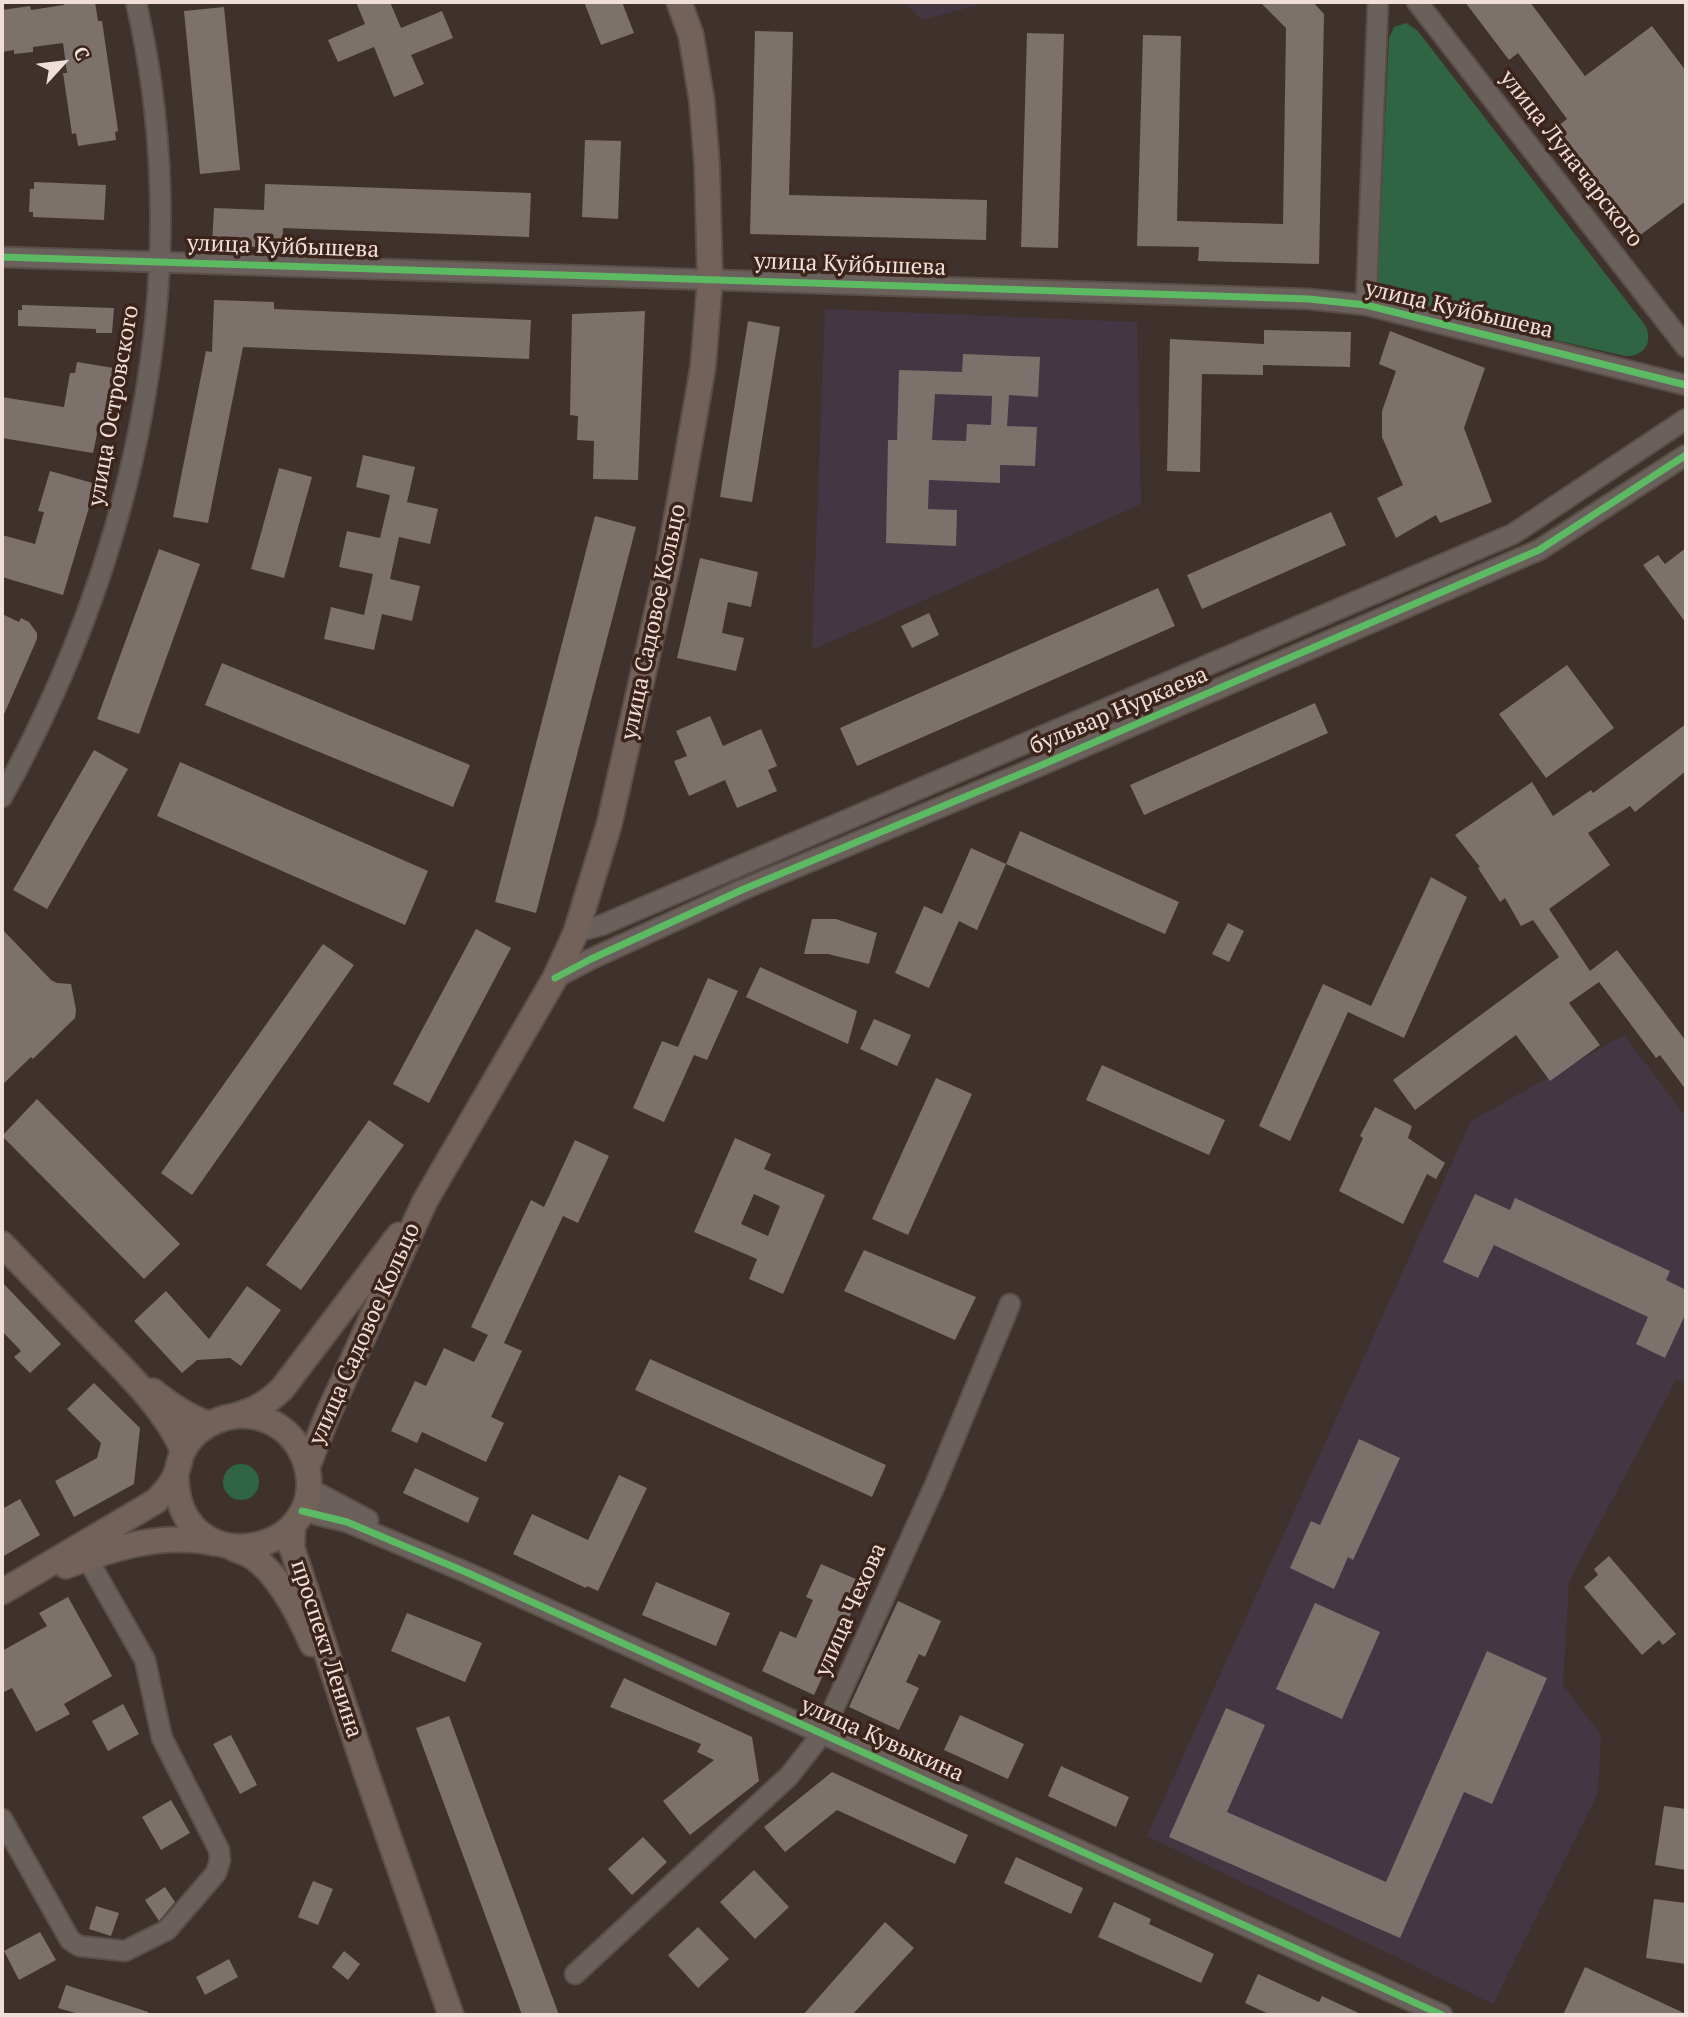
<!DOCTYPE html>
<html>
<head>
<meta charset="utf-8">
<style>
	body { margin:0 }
	#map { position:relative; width:1688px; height:2017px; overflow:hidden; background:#3f322c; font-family:"PT Serif",serif }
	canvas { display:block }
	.frame { position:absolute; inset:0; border:4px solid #efdfd8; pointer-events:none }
	.north { position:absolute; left:28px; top:28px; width:70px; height:70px; -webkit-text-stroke:5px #3c241b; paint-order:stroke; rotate:63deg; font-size:19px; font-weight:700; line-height:28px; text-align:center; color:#efdfd8 }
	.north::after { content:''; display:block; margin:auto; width:24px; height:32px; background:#efdfd8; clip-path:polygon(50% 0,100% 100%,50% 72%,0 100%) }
</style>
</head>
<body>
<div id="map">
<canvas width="1688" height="2017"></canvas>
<div class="frame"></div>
<div class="north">С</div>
</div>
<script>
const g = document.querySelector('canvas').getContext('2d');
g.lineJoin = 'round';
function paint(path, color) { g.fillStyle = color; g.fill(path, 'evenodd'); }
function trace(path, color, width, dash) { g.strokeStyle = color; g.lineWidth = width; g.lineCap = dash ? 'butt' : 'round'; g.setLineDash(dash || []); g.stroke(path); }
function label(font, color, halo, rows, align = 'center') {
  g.font = font + ' "PT Serif",serif'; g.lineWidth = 7; g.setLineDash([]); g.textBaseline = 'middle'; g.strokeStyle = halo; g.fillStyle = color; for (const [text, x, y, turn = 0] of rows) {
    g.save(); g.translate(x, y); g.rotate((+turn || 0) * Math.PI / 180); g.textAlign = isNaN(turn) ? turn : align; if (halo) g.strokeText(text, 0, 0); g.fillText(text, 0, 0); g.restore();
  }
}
paint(new Path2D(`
	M 905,2 L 990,2 L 921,20 Z
	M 825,309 L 1137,322 L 1141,504 L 812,650 Z
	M 1624,1035 L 1686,1117 L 1686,1384 L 1676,1380 L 1569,1581 L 1563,1685 L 1601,1735 L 1598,1793 L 1493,2004 L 1147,1836 L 1471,1121 Z`), '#433743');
paint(new Path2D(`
	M 1406,23 L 1417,30 L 1645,325 C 1654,342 1644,357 1625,356 L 1385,301 L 1379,297 L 1377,290 L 1389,38 L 1394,27 Z
	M223 1482a18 18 0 1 1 36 0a18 18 0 1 1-36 0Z`), '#2f6542');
paint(new Path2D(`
	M 64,2 L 95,2 L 98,21 L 102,21 L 117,123 L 118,131 L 115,132 L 116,140 L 78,146 L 76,133 L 72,134 L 63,73 L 67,73 L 63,43 L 33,47 L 33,52 L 14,54 L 14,50 L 2,52 L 2,10 L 30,6 L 31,10 L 64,5 Z
	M 356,2 L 390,2 L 401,28 L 442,11 L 453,38 L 411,55 L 424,84 L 394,97 L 374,47 L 338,62 L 328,40 L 365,24 Z
	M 584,2 L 622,2 L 634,33 L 601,45 Z
	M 1260,2 L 1313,2 L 1324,14 L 1319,264 L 1198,261 L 1199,247 L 1137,246 L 1143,35 L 1181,36 L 1177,221 L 1283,224 L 1286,28 Z
	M 1465,2 L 1530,2 L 1585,76 L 1652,26 L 1686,71 L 1686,201 L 1635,239 L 1553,130 L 1567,119 L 1518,53 L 1509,60 Z
	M 224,7 L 240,170 L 200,174 L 184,11 Z
	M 755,31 L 793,32 L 789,195 L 987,200 L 986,240 L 750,234 Z
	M 1027,33 L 1064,34 L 1058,248 L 1021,247 Z
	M 585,140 L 621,141 L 618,219 L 582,217 Z
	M 34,182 L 106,185 L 104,220 L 33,217 L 33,212 L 29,212 L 30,189 L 34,189 Z
	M 265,184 L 531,193 L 529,237 L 283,228 L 282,248 L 212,245 L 214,208 L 264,210 Z
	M 214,300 L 274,302 L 274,309 L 531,320 L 529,359 L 243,347 L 208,523 L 173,517 L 206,351 L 212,352 Z
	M 22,305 L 114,308 L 112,333 L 96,333 L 96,329 L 18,326 L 18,310 L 22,310 Z
	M 645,311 L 638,480 L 593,479 L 594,441 L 577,440 L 578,416 L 570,415 L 572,314 Z
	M 748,321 L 780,327 L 752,502 L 720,497 Z
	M 1264,330 L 1351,332 L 1350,367 L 1263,365 L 1263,375 L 1202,374 L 1200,472 L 1167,471 L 1170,339 L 1264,344 Z
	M 1390,331 L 1485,368 L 1464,428 L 1492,502 L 1440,523 L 1436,515 L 1396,538 L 1377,498 L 1403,485 L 1382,437 L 1382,411 L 1396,371 L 1379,364 Z
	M 963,354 L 1040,357 L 1038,397 L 1009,395 L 1007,426 L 1037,427 L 1035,466 L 1000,465 L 1000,483 L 929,480 L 928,509 L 957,510 L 956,546 L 886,543 L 888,440 L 897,440 L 899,370 L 962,372 ZM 935,394 L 992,396 L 991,425 L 967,424 L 966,441 L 932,440 Z
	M 77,362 L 114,368 L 102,431 L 97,434 L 93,453 L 2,438 L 2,397 L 64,407 L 70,373 L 75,373 Z
	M 363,455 L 415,467 L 407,502 L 438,509 L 430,544 L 399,537 L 390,579 L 420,586 L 412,621 L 382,614 L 374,650 L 324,639 L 331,607 L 364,615 L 373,574 L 339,567 L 347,531 L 380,538 L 390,495 L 356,487 Z
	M 279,468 L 312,477 L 284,578 L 251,569 Z
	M 50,471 L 96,484 L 63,595 L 2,577 L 2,535 L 35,544 L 44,512 L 38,511 Z
	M 1331,512 L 1346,545 L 1202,609 L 1187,575 Z
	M 595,516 L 636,527 L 536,913 L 495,902 Z
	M 1686,548 L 1686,623 L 1643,565 L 1658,555 L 1665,564 Z
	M 159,549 L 200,564 L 139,734 L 97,719 Z
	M 700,558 L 758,572 L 751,607 L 728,602 L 722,633 L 744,638 L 736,671 L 677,658 Z
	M 1158,588 L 1175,626 L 857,766 L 840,728 Z
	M 929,613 L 939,635 L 912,648 L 901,626 Z
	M 2,614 L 19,622 L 21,618 L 29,622 L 37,633 L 37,639 L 2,719 Z
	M 222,663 L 470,765 L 453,807 L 205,705 Z
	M 1567,665 L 1614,728 L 1546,778 L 1499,714 Z
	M 1315,703 L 1328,733 L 1144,815 L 1130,785 Z
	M 710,716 L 723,746 L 761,729 L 777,766 L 768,770 L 777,791 L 737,808 L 725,780 L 689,796 L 674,761 L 687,756 L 676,731 Z
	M 1686,724 L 1686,771 L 1635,812 L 1630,806 L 1588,833 L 1610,865 L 1549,909 L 1590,971 L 1617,950 L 1686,1041 L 1686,1090 L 1660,1055 L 1656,1058 L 1599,982 L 1569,1003 L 1600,1045 L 1550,1081 L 1516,1035 L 1415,1110 L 1393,1080 L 1559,957 L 1533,920 L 1521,926 L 1505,898 L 1500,902 L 1478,868 L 1480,867 L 1455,835 L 1532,782 L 1553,816 L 1591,790 L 1593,793 Z
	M 94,750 L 128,769 L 47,909 L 13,890 Z
	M 180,762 L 428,871 L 405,925 L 157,816 Z
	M 1020,831 L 1179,902 L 1165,934 L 1006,864 Z
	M 971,848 L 1006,864 L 977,930 L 959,921 L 929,988 L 895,973 L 924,906 L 942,914 Z
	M 1431,877 L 1467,897 L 1404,1038 L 1348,1012 L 1290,1141 L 1259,1126 L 1323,984 L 1371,1006 Z
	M 812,919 L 836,919 L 877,933 L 869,964 L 828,954 L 804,954 Z
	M 1228,923 L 1244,931 L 1229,962 L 1212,954 Z
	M 2,929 L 51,980 L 57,983 L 71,984 L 76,1010 L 75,1018 L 33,1059 L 31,1057 L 2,1085 Z
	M 476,929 L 511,948 L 429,1103 L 393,1084 Z
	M 323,944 L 354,965 L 192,1195 L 161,1173 Z
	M 760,967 L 857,1011 L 848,1044 L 746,997 Z
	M 708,978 L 738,991 L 707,1060 L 694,1055 L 664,1122 L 633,1108 L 662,1041 L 678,1047 Z
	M 874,1019 L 911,1035 L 897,1066 L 860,1049 Z
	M 1102,1065 L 1225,1120 L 1209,1155 L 1086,1100 Z
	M 936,1078 L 972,1094 L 908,1235 L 872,1219 Z
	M 37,1099 L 180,1244 L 144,1279 L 2,1136 Z
	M 1375,1107 L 1412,1126 L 1408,1138 L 1445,1163 L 1436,1179 L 1427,1174 L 1403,1224 L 1339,1191 L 1363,1138 L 1360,1136 Z
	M 369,1120 L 404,1145 L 301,1290 L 266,1265 Z
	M 735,1138 L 771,1154 L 764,1169 L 825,1195 L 783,1294 L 749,1279 L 757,1259 L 694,1232 ZM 754,1194 L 780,1206 L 768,1236 L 741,1224 Z
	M 575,1140 L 609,1156 L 578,1223 L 563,1216 L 504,1343 L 522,1351 L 491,1417 L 504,1423 L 486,1462 L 422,1432 L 417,1443 L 391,1431 L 415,1381 L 426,1386 L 444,1348 L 474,1362 L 488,1335 L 471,1327 L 531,1200 L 544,1207 Z
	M 1475,1194 L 1510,1210 L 1515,1198 L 1670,1271 L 1666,1280 L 1686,1290 L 1686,1313 L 1665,1358 L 1636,1344 L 1648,1317 L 1494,1245 L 1478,1278 L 1443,1262 Z
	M 864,1250 L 976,1297 L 955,1340 L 844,1291 Z
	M 2,1282 L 61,1344 L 30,1373 L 14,1357 L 21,1351 L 2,1331 Z
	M 247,1286 L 281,1310 L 241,1366 L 230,1358 L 197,1360 L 182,1373 L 134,1321 L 166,1291 L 209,1339 Z
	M 650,1359 L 886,1465 L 872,1497 L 635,1390 Z
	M 94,1383 L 140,1428 L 134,1484 L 74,1517 L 55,1481 L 97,1458 L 101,1443 L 67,1409 Z
	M 1359,1439 L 1400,1458 L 1353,1560 L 1348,1557 L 1334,1589 L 1290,1568 L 1311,1521 L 1320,1525 Z
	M 415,1468 L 479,1498 L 468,1523 L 403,1493 Z
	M 619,1475 L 647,1488 L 598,1591 L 587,1586 L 586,1588 L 513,1554 L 532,1514 L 588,1540 Z
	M 20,1499 L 40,1535 L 2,1557 L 2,1509 Z
	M 1609,1556 L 1676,1634 L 1663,1645 L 1659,1640 L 1642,1655 L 1584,1587 L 1598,1575 L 1594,1569 Z
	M 821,1564 L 865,1583 L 814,1695 L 762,1671 L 780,1631 L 796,1638 L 813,1600 L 806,1597 Z
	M 656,1582 L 730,1613 L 716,1646 L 642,1615 Z
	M 68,1597 L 112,1676 L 64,1704 L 70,1714 L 36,1732 L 12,1688 L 2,1693 L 2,1651 L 47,1626 L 39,1613 Z
	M 898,1601 L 941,1621 L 925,1657 L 919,1654 L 906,1682 L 919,1688 L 899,1730 L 849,1707 Z
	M 1315,1603 L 1380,1632 L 1342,1719 L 1276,1689 Z
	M 407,1613 L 482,1643 L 465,1682 L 391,1651 Z
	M 1487,1651 L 1547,1678 L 1492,1804 L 1464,1792 L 1400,1938 L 1169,1837 L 1226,1708 L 1265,1725 L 1227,1812 L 1386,1882 Z
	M 624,1678 L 752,1737 L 759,1781 L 690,1835 L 663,1801 L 714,1760 L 697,1752 L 701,1744 L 610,1707 Z
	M 123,1704 L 139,1734 L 108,1751 L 92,1721 Z
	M 960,1715 L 1024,1744 L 1008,1779 L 944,1750 Z
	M 449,1716 L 559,2015 L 522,2015 L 416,1728 Z
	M 231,1735 L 257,1785 L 240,1794 L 213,1744 Z
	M 1061,1766 L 1129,1797 L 1116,1827 L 1048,1796 Z
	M 832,1772 L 968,1835 L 955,1864 L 837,1810 L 785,1852 L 764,1827 Z
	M 171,1800 L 190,1833 L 161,1850 L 142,1817 Z
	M 1664,1806 L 1686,1809 L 1686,1870 L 1655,1865 Z
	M 643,1837 L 667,1862 L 632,1895 L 608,1869 Z
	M 1016,1857 L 1083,1888 L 1071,1914 L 1004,1883 Z
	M 754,1870 L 789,1907 L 755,1939 L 720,1902 Z
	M 313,1881 L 333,1889 L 318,1925 L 298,1917 Z
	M 165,1887 L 175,1902 L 159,1921 L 145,1900 Z
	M 1654,1899 L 1686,1903 L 1686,1964 L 1646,1958 Z
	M 1114,1902 L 1151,1919 L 1149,1924 L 1214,1954 L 1201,1983 L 1098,1937 Z
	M 96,1906 L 119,1913 L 111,1936 L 89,1929 Z
	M 885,1922 L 914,1948 L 852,2015 L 803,2015 Z
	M 698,1927 L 729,1959 L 698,1988 L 668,1955 Z
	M 40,1932 L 56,1960 L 19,1980 L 4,1951 Z
	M 344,1951 L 360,1964 L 348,1980 L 332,1967 Z
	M 229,1959 L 238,1977 L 205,1995 L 196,1977 Z
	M 1585,1967 L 1686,2014 L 1686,2015 L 1563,2015 Z
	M 1258,1974 L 1319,2002 L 1322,1996 L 1363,2015 L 1271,2015 L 1245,2003 Z
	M 66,1985 L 148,2012 L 148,2015 L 82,2015 L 58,2008 Z`), '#7d716c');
const minor = new Path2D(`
	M 1417,2 L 1686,347
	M 2,257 L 1309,299 L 1366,305 L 1686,385
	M 1366,305 L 1378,2
	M 2,797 C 135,557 199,273 136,2
	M 576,932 L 602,925 L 1513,534 L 1686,419
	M 555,978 L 591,959 L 744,889 L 1044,764 L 1539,550 L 1686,455
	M 308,1488 L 368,1520
	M 302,1511 L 347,1522 L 468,1573 L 1442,2015
	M 2,1819 L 70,1940 L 79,1946 L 125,1951 L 167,1930 L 216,1873 L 220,1860 L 219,1850 L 162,1738 L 145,1660 L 87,1558
	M 575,1974 L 789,1776 L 822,1734 L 935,1485 L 1010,1304`);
const major = new Path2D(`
	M 2,1244 C 32,1275 62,1306 92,1337 C 125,1371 164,1407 183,1450
	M 153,1391 C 170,1405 188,1417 209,1424
	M 237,1415 C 256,1410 268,1402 282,1389 L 399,1235
	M 307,1468 L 326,1419 L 425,1201 L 555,978 L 576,932 L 609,825 L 670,555 L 703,367 L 710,280 L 707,166 L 702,102 L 691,35 L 679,2
	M 293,1525 L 292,1548 L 299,1569 L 366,1772 L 451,2015
	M 233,1548 C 239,1551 247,1553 253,1557 C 280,1576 299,1614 312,1644
	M 66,1566 C 113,1548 163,1532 214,1543
	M 2,1592 L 156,1501 C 163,1494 171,1486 175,1476 C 179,1468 179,1459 183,1451 C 198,1422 235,1408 266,1420 C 285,1427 299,1443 305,1461 C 336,1555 177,1588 176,1475`);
trace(minor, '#5a4e48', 23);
trace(major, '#5a4e48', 28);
trace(minor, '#6a605c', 19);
trace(major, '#73625a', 24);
trace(new Path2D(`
	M 2,257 L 1309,299 L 1366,305 L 1686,385
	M 555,978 L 591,959 L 744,889 L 1044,764 L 1539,550 L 1686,455
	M 302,1511 L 347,1522 L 468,1573 L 1442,2015`), '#5cba63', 7);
label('23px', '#efdfd8', '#3c241b', [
	["улица Луначарского",1571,159,52],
	["улица Куйбышева",283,247,2],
	["улица Куйбышева",850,265,2],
	["улица Куйбышева",1459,310,13],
	["улица Островского",114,406,-80],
	["улица Садовое Кольцо",654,622,-78],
	["бульвар Нуркаева",1119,711,-23],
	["улица Садовое Кольцо",365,1334,-66],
	["улица Чехова",851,1610,-66],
	["проспект Ленина",326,1649,72],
	["улица Кувыкина",882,1740,24]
]);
</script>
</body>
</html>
